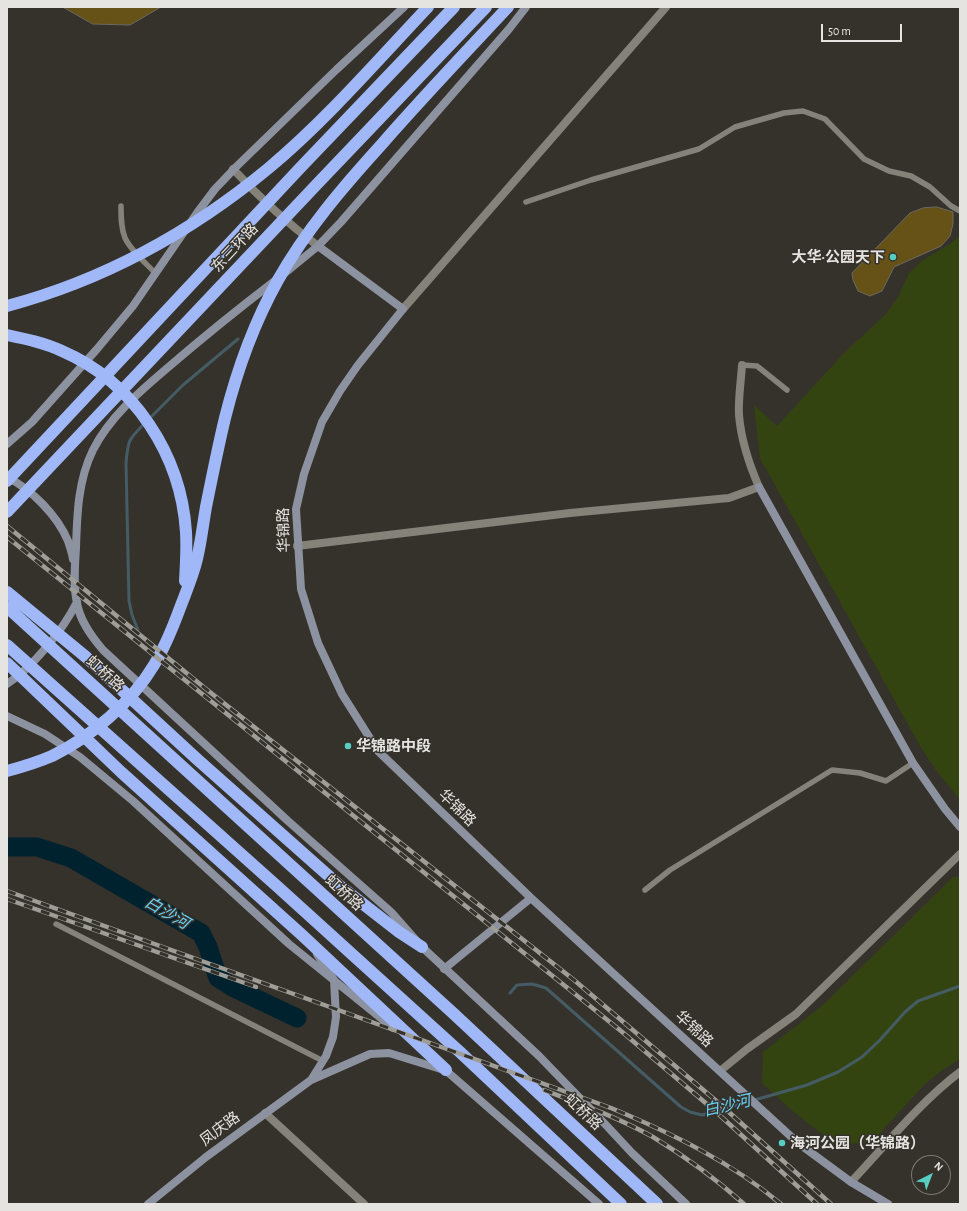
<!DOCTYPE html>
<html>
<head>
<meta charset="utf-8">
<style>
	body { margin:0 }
	#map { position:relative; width:967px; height:1211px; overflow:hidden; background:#35322c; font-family:"Alegreya Sans",sans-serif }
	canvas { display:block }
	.frame { position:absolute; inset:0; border:8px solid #e6e4e0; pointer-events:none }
	.north { position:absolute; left:911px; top:1155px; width:40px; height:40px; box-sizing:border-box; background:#35322c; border:1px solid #7c7974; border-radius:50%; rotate:42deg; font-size:11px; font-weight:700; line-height:16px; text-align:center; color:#e6e4e0 }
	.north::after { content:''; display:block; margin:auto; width:14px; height:18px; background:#57cec2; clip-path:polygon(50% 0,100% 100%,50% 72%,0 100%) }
	.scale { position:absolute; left:821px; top:24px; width:81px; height:18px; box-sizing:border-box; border:2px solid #e6e4e0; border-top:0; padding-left:5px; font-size:12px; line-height:14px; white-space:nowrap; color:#e6e4e0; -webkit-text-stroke:3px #35322c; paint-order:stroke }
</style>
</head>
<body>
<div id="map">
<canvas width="967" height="1211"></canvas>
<div class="frame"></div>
<div class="north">N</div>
<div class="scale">50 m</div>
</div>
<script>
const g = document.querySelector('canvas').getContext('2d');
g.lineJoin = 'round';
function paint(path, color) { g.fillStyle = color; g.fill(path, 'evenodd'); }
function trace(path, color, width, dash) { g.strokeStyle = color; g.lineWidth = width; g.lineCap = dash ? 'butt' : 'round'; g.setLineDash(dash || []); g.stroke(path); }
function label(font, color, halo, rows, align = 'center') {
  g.font = font + ' "Alegreya Sans","Noto Sans SC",sans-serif'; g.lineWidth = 3; g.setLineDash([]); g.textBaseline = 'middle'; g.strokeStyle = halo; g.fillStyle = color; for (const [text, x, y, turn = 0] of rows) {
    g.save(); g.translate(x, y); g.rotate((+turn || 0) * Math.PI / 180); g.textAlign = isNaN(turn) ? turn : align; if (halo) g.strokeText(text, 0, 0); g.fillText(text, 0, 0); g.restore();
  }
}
paint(new Path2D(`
	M 960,236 L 960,800 L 935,769 L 920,746 L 760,458 L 754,405 L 777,426 L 846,351 L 884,316 L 898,297 L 909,273 L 923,260 L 950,244 Z
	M 953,877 L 960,877 L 960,1059 L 938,1073 L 923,1086 L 872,1142 L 836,1145 L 790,1109 L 762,1083 L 763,1052 L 823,1005 Z`), '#341');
trace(new Path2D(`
	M 149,419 L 183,385 L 238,339
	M 138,630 L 132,615 L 129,601 L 126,463 C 128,440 128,440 145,423
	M 510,993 L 517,985 L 532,984 L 546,988 L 681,1107 L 690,1112 L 702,1115 L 807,1085 L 838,1072 L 862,1057 L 879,1041 L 905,1012 L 918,1001 L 960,986`), '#455c64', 3);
trace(new Path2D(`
	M 7,847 L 37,847 L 71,858 L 201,933 L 208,947 L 218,978 L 234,988 L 297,1018`), '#00222f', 19);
const building = new Path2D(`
	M 63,7 L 161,7 L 130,25 L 93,24 Z
	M 937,207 L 953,212 L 953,224 L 950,236 L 941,246 L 894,267 L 882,291 L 870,296 L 858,291 L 853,280 L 852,273 L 910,213 L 923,208 Z`);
paint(building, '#665116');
trace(building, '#6c6961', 1);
trace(new Path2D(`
	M 526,202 L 591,180 L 699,149 L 735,127 L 784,113 L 803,111 L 825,119 L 864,159 L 889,171 L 911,176 L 930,187 L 951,206 L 960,211
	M 121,206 C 121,217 121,228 125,238 C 131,251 146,263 156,274
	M 742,365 L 757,366 L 787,390
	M 645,890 L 670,870 L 832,770 L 860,773 L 886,781 L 913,763
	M 56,924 L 323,1061`), '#85827a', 5.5);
trace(new Path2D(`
	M 233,169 C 259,197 287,223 318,246
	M 403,309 L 666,7
	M 297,546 L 570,513 L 729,498 L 759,487 C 749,464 741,440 739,415 C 738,399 741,382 742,365
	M 720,1071 L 747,1049 L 796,1014 L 960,854
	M 265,1113 L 364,1204
	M 851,1182 C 885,1146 920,1102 960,1072`), '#85827a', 8);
trace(new Path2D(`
	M 318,246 L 403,309 L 358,365 L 340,391 L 322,422 L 304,474 L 296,509 L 301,589 L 318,643 L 342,694 L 378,751 L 531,898 L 798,1143 L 851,1182 L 888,1204
	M 285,273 L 318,246 L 341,222 L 509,29 L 526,7
	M 276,280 C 238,309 201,339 165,370 C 138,393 109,418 93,450 C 78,480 77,515 76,548 C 75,565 73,586 77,603 C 80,621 91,636 103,650 L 288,821 L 391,912 L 422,947 L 539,1056 L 605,1124 L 632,1153 L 686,1204
	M 7,444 L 32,422 L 97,349 L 133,306 L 197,213 L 215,189 L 237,166 L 336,70 L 404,7
	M 7,477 C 32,490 57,515 68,541 C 70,547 72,553 73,559
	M 759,487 L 913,763 L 945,809 L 960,827
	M 7,684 C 33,667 63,630 77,602
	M 7,716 L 45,734 L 80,757 L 133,801 L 289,944 L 393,1028
	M 444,969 L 531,898
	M 443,1068 L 599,1204
	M 311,1080 L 326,1056 L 333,1037 L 336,1017 L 334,980 L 317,954
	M 148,1204 L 206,1157 L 311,1080 L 370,1054 L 389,1053 L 444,1070`), '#8d92a0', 8);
trace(new Path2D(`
	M 7,306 C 104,280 193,231 270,167 C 327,119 377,61 428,7
	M 7,335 C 26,339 45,343 62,351 C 134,382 181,455 186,532 C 187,549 186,564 185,581
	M 7,481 L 301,167 L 454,7
	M 7,512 L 319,182 L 486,7
	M 7,592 L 86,657 L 198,760 L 340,886 L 399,932 L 422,947
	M 7,607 L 454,1014 L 657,1204
	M 7,645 L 279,888 L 461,1053 L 621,1204
	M 7,663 L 121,772 L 302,935 L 446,1070
	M 7,771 C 22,767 38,762 52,756 C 91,737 132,702 154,665 C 165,647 173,627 180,608 C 186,592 193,576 197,559 C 201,542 203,524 206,507 C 212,477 218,447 225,418 C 237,370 254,323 278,280 C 306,230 343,187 382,144 C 423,97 466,52 508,7`), '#a1b8f8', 12);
const rail = new Path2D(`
	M 7,526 L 206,689 L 574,980 L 721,1105 L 831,1204
	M 7,537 L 621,1031 L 715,1111 L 817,1204
	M 7,891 L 611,1108 C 671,1133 731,1162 781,1204
	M 7,899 L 256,987
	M 544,1090 C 581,1104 619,1118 653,1137 C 686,1157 716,1179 744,1204`);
trace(rail, '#9f9d98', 4.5);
trace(rail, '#35322c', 3, [9]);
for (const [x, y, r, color] of [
	[893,257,4,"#57cec2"],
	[348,746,4,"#57cec2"],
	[782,1143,4,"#57cec2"]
]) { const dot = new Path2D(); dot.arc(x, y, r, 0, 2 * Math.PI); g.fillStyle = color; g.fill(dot); trace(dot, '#35322c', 1.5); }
label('15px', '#e6e4e0', '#35322c', [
	["东三环路",235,248,-47],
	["华锦路",284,530,-91],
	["虹桥路",105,674,42],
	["华锦路",457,808,44],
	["虹桥路",344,893,42],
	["华锦路",694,1029,43],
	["虹桥路",583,1112,43],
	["凤庆路",220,1129,-37]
]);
label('bold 15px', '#e6e4e0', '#35322c', [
	["大华·公园天下",885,257,"right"],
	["华锦路中段",356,746],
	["海河公园（华锦路）",790,1143]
], 'left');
label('italic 16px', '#69d1f7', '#35322c', [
	["白沙河",167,913,30],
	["白沙河",727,1106,-13]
]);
</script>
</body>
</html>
